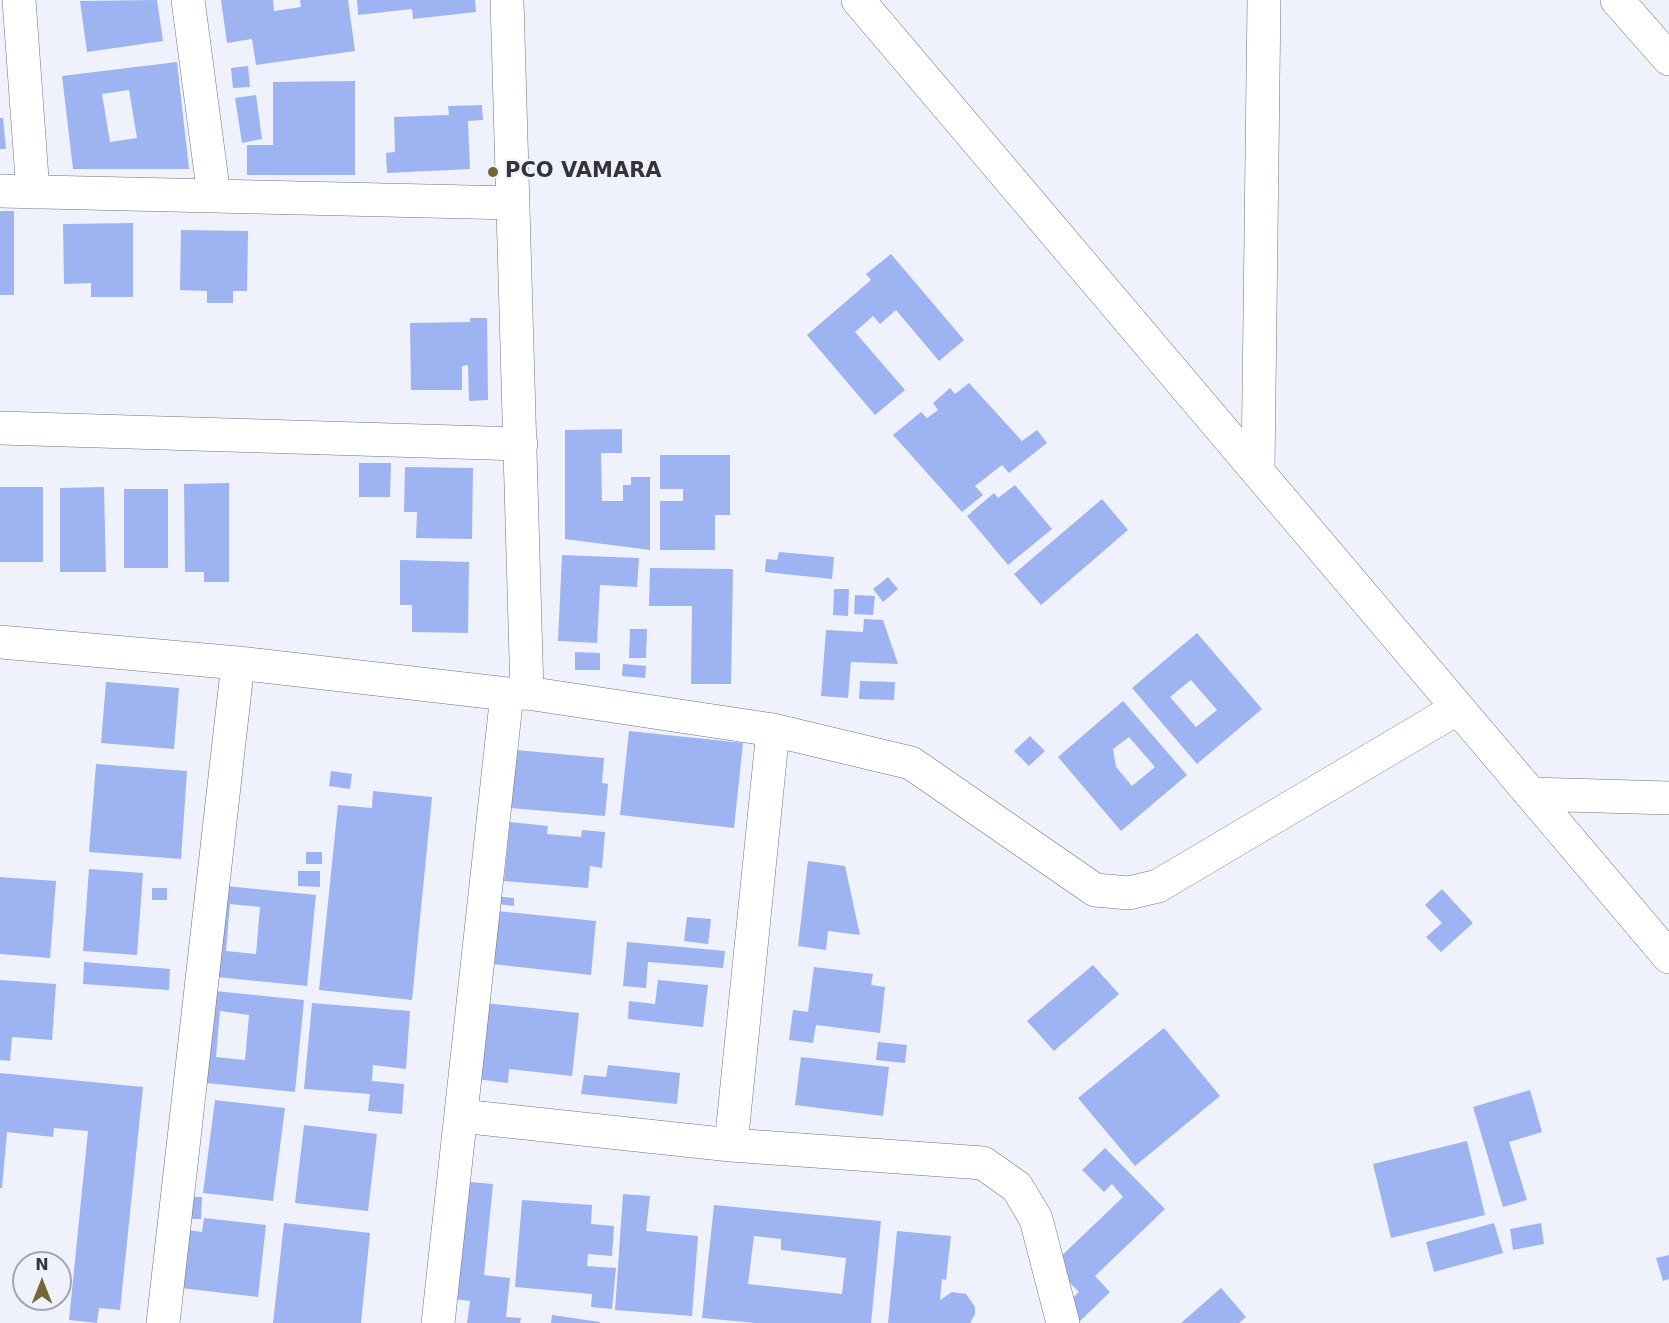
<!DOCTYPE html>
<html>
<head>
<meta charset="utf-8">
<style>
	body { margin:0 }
	#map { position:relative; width:1669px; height:1323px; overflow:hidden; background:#eff2fc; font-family:"DejaVu Sans",sans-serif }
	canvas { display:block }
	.north { position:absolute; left:12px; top:1251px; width:60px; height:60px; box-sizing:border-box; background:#eff2fc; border:2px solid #a4a6ae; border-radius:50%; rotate:0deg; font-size:16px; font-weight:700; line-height:24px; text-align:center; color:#343539 }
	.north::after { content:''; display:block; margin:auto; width:21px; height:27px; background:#776533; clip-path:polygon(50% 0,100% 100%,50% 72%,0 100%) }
</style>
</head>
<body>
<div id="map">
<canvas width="1669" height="1323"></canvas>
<div class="north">N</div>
</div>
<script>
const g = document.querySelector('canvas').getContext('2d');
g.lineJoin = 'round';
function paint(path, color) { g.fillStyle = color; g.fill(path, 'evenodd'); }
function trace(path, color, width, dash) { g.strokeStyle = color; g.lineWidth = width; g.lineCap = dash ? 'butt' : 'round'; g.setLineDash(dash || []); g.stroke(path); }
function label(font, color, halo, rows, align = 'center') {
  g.font = font + ' "DejaVu Sans",sans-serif'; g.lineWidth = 4.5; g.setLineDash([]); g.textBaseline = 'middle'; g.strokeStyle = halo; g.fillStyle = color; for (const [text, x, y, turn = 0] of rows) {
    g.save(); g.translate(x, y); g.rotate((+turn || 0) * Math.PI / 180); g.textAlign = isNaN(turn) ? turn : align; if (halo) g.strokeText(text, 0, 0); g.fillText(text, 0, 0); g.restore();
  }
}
paint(new Path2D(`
	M 157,0 L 163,41 L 87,52 L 80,1 Z
	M 221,0 L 273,0 L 274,11 L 301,7 L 300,0 L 348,0 L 355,51 L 256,65 L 252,39 L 227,43 Z
	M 357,0 L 475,0 L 476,12 L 413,19 L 412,9 L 358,15 Z
	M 177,62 L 189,169 L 73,169 L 62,76 ZM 129,90 L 137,138 L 110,142 L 102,94 Z
	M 248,66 L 250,87 L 233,88 L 231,68 Z
	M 355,81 L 355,175 L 247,175 L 247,145 L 273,145 L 273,82 Z
	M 256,95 L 262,139 L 242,143 L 235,98 Z
	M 482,105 L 483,120 L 468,121 L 470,169 L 387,173 L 386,153 L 395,152 L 394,117 L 449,115 L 448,106 Z
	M 0,118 L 3,118 L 6,149 L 0,149 Z
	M 0,211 L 14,211 L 14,295 L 0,295 Z
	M 133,223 L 133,297 L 91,297 L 91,283 L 64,284 L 63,224 Z
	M 181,230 L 248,231 L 247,291 L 233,291 L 233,303 L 207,303 L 207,291 L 180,290 Z
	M 891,254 L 964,340 L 939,361 L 896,310 L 880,324 L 873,316 L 855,332 L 905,390 L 875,415 L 807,335 L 871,280 L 866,274 Z
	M 470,318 L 487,318 L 488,400 L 469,401 L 468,365 L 462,366 L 462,390 L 411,390 L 410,323 L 470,322 Z
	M 969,383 L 1022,441 L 1037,430 L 1047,443 L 1009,473 L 1002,465 L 975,486 L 983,495 L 962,512 L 893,435 L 921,412 L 927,418 L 938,410 L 933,403 L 950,388 L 955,394 Z
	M 622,429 L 622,453 L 601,453 L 602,501 L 623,501 L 623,485 L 631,485 L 631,477 L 650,477 L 650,550 L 565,539 L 565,430 Z
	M 660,455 L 730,455 L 730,515 L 715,515 L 715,550 L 660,550 L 660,501 L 683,501 L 683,489 L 660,489 Z
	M 359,463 L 391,463 L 390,497 L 359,497 Z
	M 405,467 L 473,468 L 472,539 L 416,538 L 417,512 L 404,512 Z
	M 229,483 L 229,582 L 204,582 L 204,572 L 185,572 L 184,484 Z
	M 1015,485 L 1052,529 L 1008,565 L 967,516 L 994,493 L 998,498 Z
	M 0,487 L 43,487 L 43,562 L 0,562 Z
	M 104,487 L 106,572 L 60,572 L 60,488 Z
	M 124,489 L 168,489 L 168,568 L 124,568 Z
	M 1102,499 L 1128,530 L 1041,605 L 1014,574 Z
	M 779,552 L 834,557 L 832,579 L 765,572 L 766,559 L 777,560 Z
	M 562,555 L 639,558 L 637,587 L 600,585 L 597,643 L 558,641 Z
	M 400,560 L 469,562 L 468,633 L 412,632 L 412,605 L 400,605 Z
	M 650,568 L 733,569 L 731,684 L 691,684 L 692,606 L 649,606 Z
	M 888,577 L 898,589 L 883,602 L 873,589 Z
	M 834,589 L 849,589 L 848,616 L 833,615 Z
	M 855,595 L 875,596 L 873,615 L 854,614 Z
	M 864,619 L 883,620 L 898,664 L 851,662 L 848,698 L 821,696 L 826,630 L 863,632 Z
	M 630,629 L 647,629 L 646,658 L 629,658 Z
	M 1197,633 L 1262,709 L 1197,764 L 1132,688 ZM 1191,680 L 1217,710 L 1196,727 L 1170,697 Z
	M 575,652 L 600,653 L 600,670 L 575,670 Z
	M 623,664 L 646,666 L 645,678 L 622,676 Z
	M 860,681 L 895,682 L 894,700 L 859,699 Z
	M 106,682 L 179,688 L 174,749 L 101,743 Z
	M 1123,701 L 1187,775 L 1121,831 L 1058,757 ZM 1129,737 L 1155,767 L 1132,786 L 1116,767 L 1113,749 Z
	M 629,731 L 743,743 L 734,828 L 620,815 Z
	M 1030,736 L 1045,751 L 1029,766 L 1014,751 Z
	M 516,750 L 604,758 L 602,783 L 608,784 L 605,816 L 510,808 Z
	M 96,764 L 187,771 L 181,859 L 89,852 Z
	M 331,771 L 352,774 L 350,789 L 329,786 Z
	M 373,791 L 432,797 L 412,1000 L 319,990 L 338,805 L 372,808 Z
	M 510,822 L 548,826 L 547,834 L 581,837 L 582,830 L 605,832 L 602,868 L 590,866 L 588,888 L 504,881 Z
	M 306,852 L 322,852 L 322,864 L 306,864 Z
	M 808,861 L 845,866 L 860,935 L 828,931 L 826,950 L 798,946 Z
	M 89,869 L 143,873 L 137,955 L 83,951 Z
	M 298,871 L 320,871 L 320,887 L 298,886 Z
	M 0,877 L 56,881 L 50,958 L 0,954 Z
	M 216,885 L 316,895 L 307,986 L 206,976 ZM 230,904 L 260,907 L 256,954 L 226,951 Z
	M 152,888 L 167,888 L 167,900 L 152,900 Z
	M 1442,889 L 1473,923 L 1441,952 L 1426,937 L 1442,923 L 1425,905 Z
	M 493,896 L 514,898 L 514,906 L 491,903 Z
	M 497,911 L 596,921 L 591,975 L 492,964 Z
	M 687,917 L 711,919 L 708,944 L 684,941 Z
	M 627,942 L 725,951 L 723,968 L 648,962 L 646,988 L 623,986 Z
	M 84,962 L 170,969 L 169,990 L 83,984 Z
	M 1093,965 L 1119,994 L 1054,1051 L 1027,1021 Z
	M 814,967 L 873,974 L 871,985 L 885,987 L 880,1033 L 816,1025 L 813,1043 L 789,1040 L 793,1010 L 808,1012 Z
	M 0,980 L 56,984 L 52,1040 L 12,1037 L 10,1061 L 0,1060 Z
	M 658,980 L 708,985 L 703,1027 L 628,1019 L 629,1001 L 655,1004 Z
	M 205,990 L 304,1000 L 295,1092 L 197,1082 ZM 220,1011 L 249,1015 L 245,1060 L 216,1057 Z
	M 312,1003 L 410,1011 L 406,1069 L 373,1065 L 372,1081 L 404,1084 L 402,1114 L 368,1111 L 370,1094 L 304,1089 Z
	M 485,1003 L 579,1013 L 572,1076 L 509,1069 L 508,1083 L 476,1079 Z
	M 1164,1028 L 1220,1096 L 1135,1166 L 1078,1098 Z
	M 878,1042 L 907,1045 L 905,1063 L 876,1060 Z
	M 801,1057 L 889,1067 L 883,1116 L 795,1105 Z
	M 608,1065 L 680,1073 L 677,1104 L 581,1094 L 584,1075 L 606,1077 Z
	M 0,1073 L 143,1087 L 120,1310 L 99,1308 L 97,1323 L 69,1320 L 88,1131 L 54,1128 L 53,1137 L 7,1132 L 2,1188 L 0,1188 Z
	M 1530,1090 L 1542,1132 L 1509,1142 L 1527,1200 L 1503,1207 L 1473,1107 Z
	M 215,1100 L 285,1108 L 273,1201 L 203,1193 Z
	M 304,1125 L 377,1134 L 368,1211 L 295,1203 Z
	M 1467,1141 L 1485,1215 L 1391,1238 L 1373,1164 Z
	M 1105,1148 L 1165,1209 L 1095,1276 L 1110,1292 L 1078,1323 L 1062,1308 L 1079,1292 L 1052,1265 L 1123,1197 L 1112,1184 L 1104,1192 L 1082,1170 Z
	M 458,1181 L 493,1184 L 484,1275 L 510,1278 L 506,1317 L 521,1318 L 520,1323 L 467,1323 L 470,1301 L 447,1298 Z
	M 623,1194 L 650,1196 L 646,1231 L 698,1236 L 692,1316 L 615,1310 Z
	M 180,1197 L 202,1197 L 201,1219 L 179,1219 Z
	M 522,1200 L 592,1205 L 591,1224 L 614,1226 L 612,1256 L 588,1254 L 587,1266 L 616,1268 L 612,1309 L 591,1307 L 592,1294 L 515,1287 Z
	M 714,1205 L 881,1221 L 871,1323 L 756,1323 L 702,1318 ZM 754,1236 L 781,1239 L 781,1250 L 846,1258 L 842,1294 L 748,1284 Z
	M 204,1218 L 266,1225 L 258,1297 L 181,1288 L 187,1230 L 202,1232 Z
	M 284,1223 L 370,1233 L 361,1323 L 273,1323 Z
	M 1494,1223 L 1503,1253 L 1434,1272 L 1426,1242 Z
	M 1541,1223 L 1544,1244 L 1513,1250 L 1510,1229 Z
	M 897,1231 L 951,1236 L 946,1280 L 942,1279 L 940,1300 L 952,1292 L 966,1294 L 975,1307 L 975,1314 L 970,1323 L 888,1323 Z
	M 1669,1255 L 1669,1279 L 1663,1281 L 1656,1258 Z
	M 1221,1288 L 1246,1317 L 1239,1323 L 1181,1323 Z
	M 552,1315 L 600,1322 L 600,1323 L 551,1323 Z`), '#9eb3f1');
const minor = new Path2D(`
	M 19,0 L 33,192
	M 188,0 L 214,196
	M 507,0 L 527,693
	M 858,0 L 1669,957
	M 1617,0 L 1669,59
	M 0,191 L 513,203
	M 0,428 L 521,444
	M 1258,470 L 1264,0
	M 0,642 L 238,663 L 507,694 L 527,693 L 773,730 L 911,763 L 1095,890 L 1129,893 L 1158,886 L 1458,708
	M 1531,794 L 1669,798
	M 461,1116 L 731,1145 L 983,1163 L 1017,1187 L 1036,1219 L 1063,1323
	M 731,1145 L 773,730
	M 163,1323 L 238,663
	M 438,1323 L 507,694`);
trace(minor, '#70747c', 34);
trace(minor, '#fff', 33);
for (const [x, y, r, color] of [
	[493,172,6,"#776533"]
]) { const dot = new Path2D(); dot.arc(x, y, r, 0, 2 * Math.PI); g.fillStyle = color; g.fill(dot); trace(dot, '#eff2fc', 2); }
label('bold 21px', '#343539', '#eff2fc', [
	["PCO VAMARA",505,172]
], 'left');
</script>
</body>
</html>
